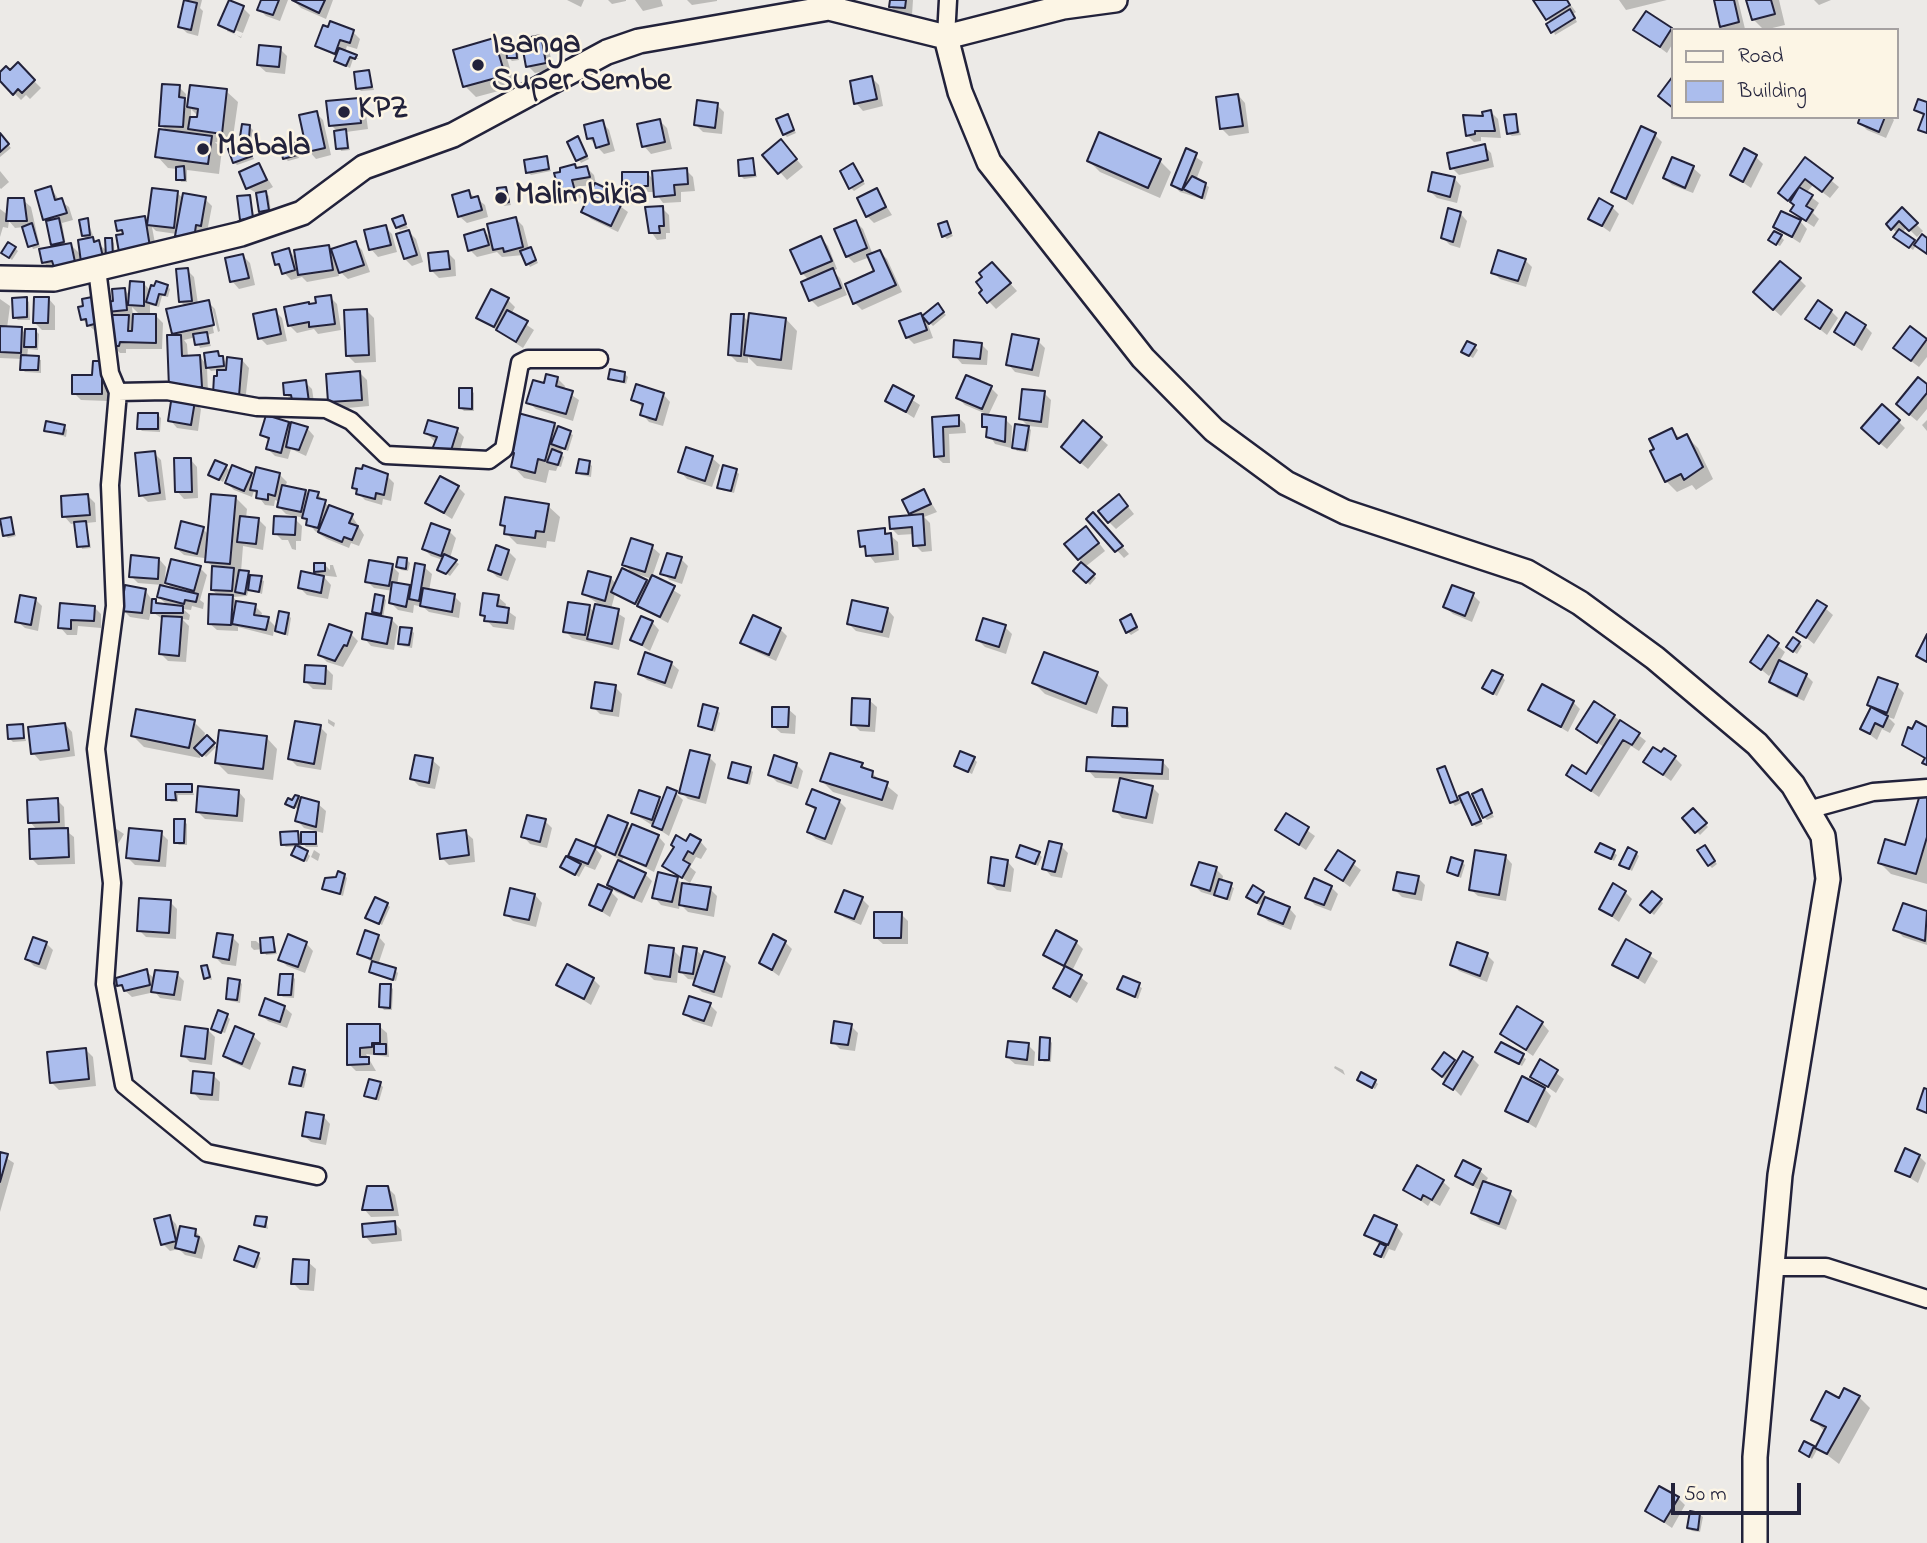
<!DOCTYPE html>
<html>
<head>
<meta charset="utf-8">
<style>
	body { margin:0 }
	#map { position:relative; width:1927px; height:1543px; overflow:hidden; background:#eceae7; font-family:"Indie Flower",sans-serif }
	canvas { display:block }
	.legend { position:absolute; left:1671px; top:28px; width:228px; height:91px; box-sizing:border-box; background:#fcf5e5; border:2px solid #a5a1a1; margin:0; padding:9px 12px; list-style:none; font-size:21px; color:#22223b }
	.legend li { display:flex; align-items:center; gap:14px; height:35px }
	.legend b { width:35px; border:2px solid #a5a1a1 }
	.scale { position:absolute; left:1671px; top:1483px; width:130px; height:32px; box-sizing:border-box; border:4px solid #22223b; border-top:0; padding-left:9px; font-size:21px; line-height:24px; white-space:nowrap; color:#22223b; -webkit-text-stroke:5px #fcf5e5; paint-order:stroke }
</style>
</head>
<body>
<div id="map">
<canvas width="1927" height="1543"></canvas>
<ul class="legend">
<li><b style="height:9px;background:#fcf5e5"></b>Road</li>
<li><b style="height:19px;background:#abbded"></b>Building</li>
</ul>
<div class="scale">50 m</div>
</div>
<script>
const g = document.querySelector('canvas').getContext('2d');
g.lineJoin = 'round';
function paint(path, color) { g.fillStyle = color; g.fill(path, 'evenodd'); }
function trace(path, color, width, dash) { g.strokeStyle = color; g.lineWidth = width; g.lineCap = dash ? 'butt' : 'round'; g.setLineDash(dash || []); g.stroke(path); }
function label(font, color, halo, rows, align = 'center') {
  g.font = font + ' "Indie Flower",sans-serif'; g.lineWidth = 5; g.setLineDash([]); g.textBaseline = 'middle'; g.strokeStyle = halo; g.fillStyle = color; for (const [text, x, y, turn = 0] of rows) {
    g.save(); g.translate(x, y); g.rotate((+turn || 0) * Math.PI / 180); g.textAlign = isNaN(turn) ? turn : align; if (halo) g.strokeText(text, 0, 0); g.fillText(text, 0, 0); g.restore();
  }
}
paint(new Path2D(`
	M 186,0 L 202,0 L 200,8 L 203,11 L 198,36 L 187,33 L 180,26 Z
	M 263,0 L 288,0 L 280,21 L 266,16 L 259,9 Z
	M 293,0 L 333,0 L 326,19 L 301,8 Z
	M 567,0 L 584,0 L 581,7 Z
	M 608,0 L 626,0 L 626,1 L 612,4 Z
	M 635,0 L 661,0 L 663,6 L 643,11 Z
	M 687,0 L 717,0 L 717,1 L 692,5 Z
	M 891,0 L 913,0 L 912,15 L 898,14 L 891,7 Z
	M 1535,0 L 1567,0 L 1576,12 L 1573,14 L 1577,22 L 1555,35 L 1551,23 Z
	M 1619,0 L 1667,0 L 1626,10 Z
	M 1716,0 L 1738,0 L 1745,29 L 1726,30 L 1722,26 Z
	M 1748,0 L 1779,0 L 1785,25 L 1764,30 L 1753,19 Z
	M 1814,0 L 1831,0 L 1819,5 Z
	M 243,8 L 250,15 L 241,38 L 221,25 ZM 227,27 L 243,33 L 241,37 L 227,31 Z
	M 1671,29 L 1673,43 L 1667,53 L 1636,30 Z
	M 353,32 L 360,39 L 357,49 L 347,46 L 345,52 L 359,59 L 353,59 L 350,68 L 339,63 L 337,57 L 317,46 Z
	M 541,37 L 548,44 L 553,69 L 535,73 L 528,66 Z
	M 494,40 L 509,55 L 515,47 L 518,50 L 519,60 L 512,61 L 506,55 L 513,79 L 504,82 L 506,89 L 476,97 L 465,86 Z
	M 280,49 L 287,56 L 285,74 L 266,72 L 258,65 Z
	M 18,65 L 41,88 L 30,99 L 26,95 L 21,100 L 0,79 L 0,74 L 10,73 Z
	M 369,72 L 374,90 L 361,91 L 358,88 Z
	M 872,78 L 879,85 L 883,106 L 863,111 L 856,103 Z
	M 179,87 L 186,94 L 185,108 L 188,108 L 191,87 L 226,91 L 238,102 L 232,144 L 215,142 L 222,149 L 219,174 L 187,170 L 187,182 L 181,182 L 177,169 L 168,168 L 157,156 L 168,132 L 161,125 ZM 191,109 L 202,120 L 191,118 Z
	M 1238,95 L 1245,103 L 1249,133 L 1229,136 L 1222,129 Z
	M 358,99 L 365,107 L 368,129 L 346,132 L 350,150 L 341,151 L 336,130 L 331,125 Z
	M 717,105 L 724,112 L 722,134 L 703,132 L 696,125 Z
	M 1491,112 L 1498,119 L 1501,138 L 1481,137 L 1481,141 L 1474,142 L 1467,135 Z
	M 316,113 L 323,120 L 331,155 L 316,159 L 309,151 Z
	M 1515,115 L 1521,135 L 1512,136 L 1508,133 Z
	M 787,116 L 796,133 L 787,137 L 784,134 Z
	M 1862,117 L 1891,117 L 1894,120 L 1886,138 L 1867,130 L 1860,123 Z
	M 660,121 L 667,128 L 672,149 L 651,154 L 644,146 Z
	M 602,122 L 609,130 L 615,151 L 604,154 L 589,138 Z
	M 250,127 L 253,130 L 251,140 L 242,136 Z
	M 0,135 L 11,148 L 0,157 Z
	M 1100,135 L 1160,161 L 1171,172 L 1160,198 L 1100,172 L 1089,161 Z
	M 1655,135 L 1662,142 L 1633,205 L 1613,192 Z
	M 578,139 L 589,159 L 581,163 L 569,142 Z
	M 293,142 L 299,158 L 288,161 L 285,158 Z
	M 247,145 L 254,159 L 237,165 L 234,162 Z
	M 1484,146 L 1491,153 L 1494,167 L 1459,175 L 1452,168 Z
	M 788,149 L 803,167 L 787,180 L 765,155 Z
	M 1187,151 L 1203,162 L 1196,180 L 1209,187 L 1205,200 L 1180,192 L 1173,185 Z
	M 1756,157 L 1763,164 L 1751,188 L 1732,175 Z
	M 546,158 L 551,171 L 531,175 L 528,172 Z
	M 1673,159 L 1693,168 L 1701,175 L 1693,193 L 1672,185 L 1665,178 Z
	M 1805,159 L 1839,187 L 1830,198 L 1813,185 L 1806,193 L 1819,203 L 1813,213 L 1819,219 L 1814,227 L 1800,218 L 1793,211 L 1796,206 L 1787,200 Z
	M 752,160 L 757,177 L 744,179 L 741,176 Z
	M 259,165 L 273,187 L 264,192 L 269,196 L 271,213 L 264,214 L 261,211 L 258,194 L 248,188 L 241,173 Z
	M 853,165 L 865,184 L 854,191 L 851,188 Z
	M 575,166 L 578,170 L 587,168 L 594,175 L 596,184 L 578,187 L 581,198 L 569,201 L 562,194 Z
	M 686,170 L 693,177 L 695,191 L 681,192 L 681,202 L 663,203 L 655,192 L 646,192 L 646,204 L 645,192 L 642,192 L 643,204 L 633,205 L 630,202 L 629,191 L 624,186 L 648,174 L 654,180 Z
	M 0,171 L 9,182 L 1,189 L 0,188 Z
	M 1454,178 L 1461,186 L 1457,203 L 1437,198 L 1430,191 Z
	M 51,188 L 59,200 L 69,207 L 73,220 L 62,223 L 66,246 L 71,245 L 82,256 L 87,240 L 83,236 L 87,220 L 96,243 L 108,251 L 111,240 L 114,243 L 115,259 L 89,268 L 79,258 L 81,269 L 51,269 L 43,262 L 56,248 L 45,219 Z
	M 505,189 L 511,205 L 504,206 L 501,203 Z
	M 876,190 L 892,215 L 874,223 L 867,216 Z
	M 607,191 L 614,198 L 613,201 L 628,212 L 618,232 L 591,219 L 583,211 Z
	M 468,192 L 485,205 L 488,217 L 467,223 L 459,216 Z
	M 177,193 L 184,199 L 205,199 L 212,206 L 207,232 L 184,243 L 177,234 L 156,231 L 152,227 L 157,254 L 119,230 L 145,218 L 149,223 Z
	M 250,197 L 255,221 L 245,222 L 242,219 Z
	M 23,200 L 31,207 L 40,247 L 33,249 L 24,227 L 15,228 L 9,221 L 8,228 L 3,227 L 0,237 L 0,209 L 8,215 Z
	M 1612,207 L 1619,214 L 1610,232 L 1590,218 Z
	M 662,208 L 669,215 L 670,233 L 666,233 L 666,239 L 657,240 L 647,226 L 647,209 Z
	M 1902,210 L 1923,231 L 1917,237 L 1907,227 L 1902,233 L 1917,244 L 1927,240 L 1927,253 L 1917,244 L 1913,250 L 1899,240 L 1898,234 L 1888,224 Z
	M 1460,213 L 1467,221 L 1460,248 L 1450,245 L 1443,238 Z
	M 402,217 L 408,228 L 400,230 L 397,227 Z
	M 516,219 L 523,226 L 529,249 L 533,252 L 538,263 L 530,267 L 524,255 L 502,257 L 497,252 L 477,257 L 470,250 L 484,231 L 492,239 Z
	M 1800,221 L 1807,229 L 1800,243 L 1775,227 Z
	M 856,222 L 863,229 L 873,255 L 880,252 L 887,259 L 902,292 L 862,310 L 855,303 L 877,272 L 870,257 L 854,263 L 847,256 Z
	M 946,223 L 953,236 L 947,239 L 944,236 Z
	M 385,227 L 392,234 L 397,252 L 378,257 L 371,249 Z
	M 409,232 L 416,239 L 423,262 L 412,266 L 405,259 Z
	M 1781,237 L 1784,240 L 1780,246 L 1774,243 Z
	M 821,238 L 828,246 L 837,269 L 833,271 L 840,278 L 847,295 L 818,307 L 811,300 L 809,280 L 802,273 Z
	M 355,243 L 362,250 L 370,272 L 348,279 L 338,270 L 339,276 L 307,282 L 302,277 L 291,280 L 276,264 L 288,250 L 297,259 L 329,247 L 332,250 Z
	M 15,248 L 18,251 L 12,260 L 3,253 Z
	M 448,253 L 455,260 L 456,276 L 439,278 L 432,271 Z
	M 243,256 L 250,263 L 255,285 L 239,289 L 232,281 Z
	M 1525,260 L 1532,267 L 1526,287 L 1500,279 L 1493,272 Z
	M 187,270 L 194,277 L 198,304 L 208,302 L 215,309 L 220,331 L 218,332 L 212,308 L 209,308 L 214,333 L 207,335 L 211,346 L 200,348 L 196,337 L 184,340 L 187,344 L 188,357 L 200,357 L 207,365 L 217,353 L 225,361 L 226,370 L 242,360 L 249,368 L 245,402 L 218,378 L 219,370 L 211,371 L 207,367 L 208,393 L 178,395 L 176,337 L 173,334 L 186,307 L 180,301 Z
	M 999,271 L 1017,291 L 996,309 L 981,293 Z
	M 1799,279 L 1806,286 L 1781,316 L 1762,299 Z
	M 143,283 L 151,291 L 167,286 L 170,289 L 168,297 L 162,296 L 159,307 L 150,305 L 150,316 L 156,316 L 163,323 L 162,349 L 126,349 L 126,353 L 120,353 L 113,346 L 113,315 L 109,311 L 125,290 L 130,296 ZM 132,307 L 140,315 L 133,315 Z
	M 330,297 L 337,304 L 341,330 L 318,334 L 314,329 L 297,333 L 290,326 Z
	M 48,298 L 55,306 L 55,330 L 42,330 L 35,323 Z
	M 0,299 L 10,306 L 7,328 L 21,329 L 26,334 L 36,331 L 39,334 L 38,350 L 28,349 L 27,357 L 41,360 L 41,373 L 25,372 L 22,369 L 23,359 L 0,358 Z
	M 26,299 L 29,302 L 30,320 L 18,320 L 15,317 Z
	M 92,299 L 99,306 L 104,330 L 96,332 L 82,319 Z
	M 508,300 L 515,307 L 511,314 L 534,330 L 523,348 L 478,318 Z
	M 938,306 L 946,315 L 933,326 L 926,319 L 933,338 L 914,344 L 907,337 L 920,315 L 923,318 Z
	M 275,311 L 282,318 L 287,341 L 267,345 L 260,338 Z
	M 367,311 L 374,318 L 376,362 L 355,363 L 348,356 Z
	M 1831,311 L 1838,318 L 1827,335 L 1807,319 Z
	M 743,316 L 749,322 L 786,319 L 797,331 L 792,370 L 757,366 L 748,357 L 748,363 L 737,362 L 730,355 Z
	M 1865,326 L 1872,333 L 1862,351 L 1836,332 Z
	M 1910,329 L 1927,342 L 1927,357 L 1919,367 L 1903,355 Z
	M 1038,341 L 1045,348 L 1039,377 L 1015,372 L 1008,364 Z
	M 981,344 L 988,351 L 987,365 L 962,364 L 955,356 Z
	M 1475,347 L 1478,350 L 1473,358 L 1466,354 Z
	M 94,362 L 108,370 L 108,401 L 81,400 L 74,393 L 94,376 Z
	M 360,373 L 367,380 L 369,406 L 337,409 L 329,401 Z
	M 625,374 L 628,377 L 626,384 L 609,379 Z
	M 547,376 L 558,379 L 565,386 L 564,390 L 579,400 L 573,421 L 536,409 L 528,402 L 545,385 Z
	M 305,382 L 312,389 L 315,409 L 293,402 L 286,394 Z
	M 1927,386 L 1927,409 L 1917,421 L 1905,411 Z
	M 894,388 L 920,405 L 914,418 L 888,401 Z
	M 991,388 L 998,395 L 988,416 L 1005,419 L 1012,426 L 1011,448 L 995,444 L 984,426 L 984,413 L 965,405 L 958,398 Z
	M 471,390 L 474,393 L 474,411 L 464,411 L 461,408 Z
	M 1044,393 L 1051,400 L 1048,428 L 1028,426 L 1020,418 Z
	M 663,394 L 670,402 L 663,426 L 649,422 L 642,414 L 644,408 L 633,400 Z
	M 194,402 L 201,409 L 198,431 L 177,428 L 170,420 Z
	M 158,415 L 161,418 L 160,432 L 142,431 L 139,428 Z
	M 958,417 L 965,424 L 966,433 L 949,434 L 950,463 L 943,463 L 935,456 L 934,419 Z
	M 1927,420 L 1927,431 L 1922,425 Z
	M 1898,421 L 1905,428 L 1887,449 L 1870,435 Z
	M 1083,423 L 1108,445 L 1088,469 L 1070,454 Z
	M 288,424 L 292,427 L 307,428 L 314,436 L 306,456 L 291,449 L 288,459 L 275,456 L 268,449 L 270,442 L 262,434 Z
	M 554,424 L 573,435 L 568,451 L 562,449 L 561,454 L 564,457 L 561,467 L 558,466 L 556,471 L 549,470 L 546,483 L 524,478 L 513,466 L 515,456 L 510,451 Z
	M 64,426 L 67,430 L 66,437 L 46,431 Z
	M 1028,427 L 1031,430 L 1028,452 L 1017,451 L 1013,446 Z
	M 457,430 L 464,437 L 456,463 L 426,433 Z
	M 1671,430 L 1681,439 L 1687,437 L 1698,448 L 1713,479 L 1696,490 L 1692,485 L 1677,492 L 1666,481 Z
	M 154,453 L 161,460 L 166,500 L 148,502 L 141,495 Z
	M 712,458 L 720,465 L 712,487 L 687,479 L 680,471 Z
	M 190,459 L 197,467 L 198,498 L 184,499 L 177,491 Z
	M 589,463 L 592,466 L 591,477 L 581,475 L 578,472 Z
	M 226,467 L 229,470 L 223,482 L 210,475 Z
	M 257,469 L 280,475 L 287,482 L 285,487 L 305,491 L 310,496 L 318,494 L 329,507 L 352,516 L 364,535 L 359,546 L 351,543 L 349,548 L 327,539 L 315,531 L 304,518 L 286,514 L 279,507 L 280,502 L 275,500 L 274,506 L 265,505 L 254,491 L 252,497 L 234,490 L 227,483 L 251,474 L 255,478 Z
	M 736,471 L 739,474 L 734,493 L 722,490 L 719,487 Z
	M 387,476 L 394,483 L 391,501 L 383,499 L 382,505 L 365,500 L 353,488 Z
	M 458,487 L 465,494 L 452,519 L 427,503 Z
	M 924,491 L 937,512 L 924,517 L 930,523 L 932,551 L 922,552 L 915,545 L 914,534 L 898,535 L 891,528 L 914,517 L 911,513 Z
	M 88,496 L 95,503 L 96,522 L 86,523 L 91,548 L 82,549 L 76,523 L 71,524 L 64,516 Z
	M 235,497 L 247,509 L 246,518 L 259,520 L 266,527 L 263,550 L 243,546 L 241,572 L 264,581 L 262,594 L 249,589 L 247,596 L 233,597 L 239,603 L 255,606 L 262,613 L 261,618 L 268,619 L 277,628 L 288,615 L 291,618 L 288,636 L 274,629 L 273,636 L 238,627 L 238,631 L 217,630 L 209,623 L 219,596 L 212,590 L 214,568 L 204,558 L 184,555 L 176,548 L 203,529 L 209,535 Z
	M 1126,504 L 1134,514 L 1116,529 L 1109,522 Z
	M 548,506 L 560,517 L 555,542 L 547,541 L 546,548 L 517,544 L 506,533 L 502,524 Z
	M 10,519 L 16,536 L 8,538 L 5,535 Z
	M 295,519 L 302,526 L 301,541 L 296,541 L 296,550 L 292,549 L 288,540 L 282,540 L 275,533 Z
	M 1088,519 L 1100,521 L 1129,554 L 1124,558 Z
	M 884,530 L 898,542 L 899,560 L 875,563 L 862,546 Z
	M 449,531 L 456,538 L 450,558 L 459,564 L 450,576 L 439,569 L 443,560 L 431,556 L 424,549 Z
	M 1093,535 L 1105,551 L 1085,567 L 1096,578 L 1090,585 L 1075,571 L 1082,563 L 1079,559 Z
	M 652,547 L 660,554 L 652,577 L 681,595 L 668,623 L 615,594 L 611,609 L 625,618 L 619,650 L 572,638 L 565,631 L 589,607 L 595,613 L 597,603 L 584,594 L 611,578 L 616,584 L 646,581 L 649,585 L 652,579 L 631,572 L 624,564 Z
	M 508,551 L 516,559 L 508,581 L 497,577 L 490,570 Z
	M 159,559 L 166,567 L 164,588 L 174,590 L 167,583 L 200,568 L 207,575 L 200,600 L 204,603 L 203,609 L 192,606 L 191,610 L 183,609 L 190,615 L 189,620 L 182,619 L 189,626 L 186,662 L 168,661 L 161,654 L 164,620 L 151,611 L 149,620 L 130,617 L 123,610 L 145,590 L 152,600 L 168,606 L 159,597 L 162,585 L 138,583 L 131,576 Z
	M 681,559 L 688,566 L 682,584 L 670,580 L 662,573 Z
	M 407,560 L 410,563 L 408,571 L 401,570 L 398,567 Z
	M 324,564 L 330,570 L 330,565 L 333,565 L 337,577 L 319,575 L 316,571 Z
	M 392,566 L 399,573 L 397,585 L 413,587 L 424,567 L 432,574 L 429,591 L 454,596 L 461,603 L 459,618 L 429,612 L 423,607 L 414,605 L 413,613 L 398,610 L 391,603 L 393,591 L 374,588 L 367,581 Z
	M 324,577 L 331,585 L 328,599 L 307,595 L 300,588 Z
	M 1473,595 L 1480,602 L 1472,622 L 1453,614 L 1445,607 Z
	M 383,597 L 386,600 L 383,618 L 391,619 L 398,626 L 394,650 L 371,646 L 364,638 L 379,617 L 374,612 Z
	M 498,597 L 506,604 L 505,609 L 516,617 L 514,630 L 493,627 L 482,615 Z
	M 35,599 L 42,606 L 38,631 L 25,628 L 17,621 Z
	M 1818,602 L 1833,615 L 1814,644 L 1798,631 Z
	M 62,605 L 94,607 L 101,614 L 101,628 L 78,626 L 77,635 L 67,635 L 60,627 Z
	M 887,609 L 894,617 L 889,638 L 856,631 L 849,624 Z
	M 1133,620 L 1139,630 L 1131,635 L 1128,632 Z
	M 652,622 L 659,630 L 650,651 L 632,640 Z
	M 1005,627 L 1012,634 L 1006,654 L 985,647 L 978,640 Z
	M 780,629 L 787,636 L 776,661 L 750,649 L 743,642 Z
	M 411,630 L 414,633 L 412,648 L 403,646 L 400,643 Z
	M 351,634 L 358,641 L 343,667 L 327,662 L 320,655 Z
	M 1768,638 L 1785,652 L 1779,662 L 1806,675 L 1813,682 L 1804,701 L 1778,689 L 1771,682 L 1779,665 L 1769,676 L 1752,662 Z
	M 1799,643 L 1802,646 L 1797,654 L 1791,650 Z
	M 671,663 L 679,670 L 672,689 L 647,680 L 640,673 Z
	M 326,668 L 333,675 L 332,690 L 313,689 L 306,682 Z
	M 1097,674 L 1108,685 L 1097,714 L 1045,694 L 1034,683 Z
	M 1502,677 L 1505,680 L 1497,696 L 1487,691 Z
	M 1897,686 L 1904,693 L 1894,719 L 1888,717 L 1895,724 L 1890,733 L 1882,729 L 1877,740 L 1862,729 L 1873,708 L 1869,705 Z
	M 615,687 L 622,694 L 619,717 L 600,714 L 593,707 Z
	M 869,700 L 877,707 L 875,732 L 860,731 L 853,724 Z
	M 1573,702 L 1580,709 L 1568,732 L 1531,710 Z
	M 788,709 L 796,716 L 795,734 L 781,733 L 773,726 Z
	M 1126,709 L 1129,712 L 1129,728 L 1117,728 L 1114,725 Z
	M 717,710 L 720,713 L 715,732 L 703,728 L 700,725 Z
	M 1614,716 L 1646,741 L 1639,751 L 1631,746 L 1599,797 L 1568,775 L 1587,776 L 1605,748 L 1578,728 Z
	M 328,719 L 335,723 L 334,727 L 328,723 Z
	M 194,722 L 205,733 L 203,742 L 207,738 L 216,747 L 206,757 L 201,752 L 200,758 L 144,747 L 133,736 Z
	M 65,724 L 72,732 L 75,756 L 40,761 L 33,753 Z
	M 22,726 L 26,741 L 13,742 L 10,739 Z
	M 320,727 L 327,734 L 321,770 L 297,766 L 290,759 Z
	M 266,737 L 277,749 L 273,780 L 228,774 L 217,763 Z
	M 709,757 L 716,764 L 706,804 L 688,799 L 681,792 Z
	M 1675,758 L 1682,765 L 1671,781 L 1645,762 Z
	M 974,759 L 977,762 L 972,774 L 956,766 Z
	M 432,760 L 440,767 L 435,789 L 419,786 L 412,779 Z
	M 1162,761 L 1169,769 L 1169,780 L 1095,778 L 1088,770 Z
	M 796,764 L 803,771 L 798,789 L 777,782 L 770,775 Z
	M 862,765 L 898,795 L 893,810 L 833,792 L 822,781 Z
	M 1445,768 L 1458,799 L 1468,794 L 1471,797 L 1483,824 L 1476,827 L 1473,824 L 1463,802 L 1455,806 L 1452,802 L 1439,770 Z
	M 750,769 L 753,772 L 750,785 L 730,778 Z
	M 168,786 L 191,786 L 194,795 L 178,795 L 178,802 L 171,802 L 168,799 Z
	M 1152,787 L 1159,794 L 1153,824 L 1122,818 L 1115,810 Z
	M 238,791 L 245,799 L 243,822 L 205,819 L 198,812 Z
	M 1481,792 L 1494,817 L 1487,820 L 1484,817 Z
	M 676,793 L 683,800 L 669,836 L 633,813 L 659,799 L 663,803 Z
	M 1927,795 L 1927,884 L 1891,874 L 1880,863 L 1906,847 Z
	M 298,798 L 302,802 L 318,804 L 326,811 L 323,833 L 304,828 L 297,820 L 300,810 L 287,804 Z
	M 57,800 L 64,807 L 65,830 L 74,837 L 75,864 L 38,865 L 31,858 L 38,831 L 30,822 Z
	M 839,801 L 846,808 L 832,845 L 816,839 L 809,832 L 817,812 L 808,804 Z
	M 1693,810 L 1708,827 L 1700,835 L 1684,818 Z
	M 1286,815 L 1315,836 L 1306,850 L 1277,830 Z
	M 609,817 L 631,829 L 658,836 L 665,844 L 654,872 L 624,857 L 621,863 L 645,874 L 652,881 L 642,903 L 616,892 L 609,885 L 620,860 L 597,846 Z
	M 184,821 L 187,824 L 187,845 L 179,845 L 176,842 Z
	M 545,821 L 552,828 L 547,848 L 530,844 L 523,836 Z
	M 115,828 L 124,834 L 118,844 L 109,838 Z
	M 298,832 L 303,838 L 315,834 L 318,847 L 306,847 L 301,841 L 301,846 L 286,847 L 282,844 Z
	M 465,832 L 473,839 L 475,862 L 449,865 L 442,858 Z
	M 161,833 L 168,840 L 166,867 L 135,865 L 128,858 Z
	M 700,841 L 707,849 L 701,859 L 696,857 L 690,867 L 696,872 L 690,883 L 664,866 L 687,843 Z
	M 1600,845 L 1617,855 L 1614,861 L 1597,851 Z
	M 1061,846 L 1068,853 L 1062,878 L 1051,876 L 1044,868 Z
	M 595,848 L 602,856 L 595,870 L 585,866 L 579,877 L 562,867 L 578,863 L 570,855 Z
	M 314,850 L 320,854 L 318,861 L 311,857 Z
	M 1707,850 L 1717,864 L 1712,868 L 1709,865 Z
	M 1338,852 L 1361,870 L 1350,887 L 1327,870 Z
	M 307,853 L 310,856 L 307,862 L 296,857 Z
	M 1636,853 L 1639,856 L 1632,871 L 1621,864 Z
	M 1039,854 L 1042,857 L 1038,866 L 1018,856 Z
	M 1505,856 L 1512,864 L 1506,901 L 1478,896 L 1470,889 Z
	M 1007,861 L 1014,869 L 1011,892 L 997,890 L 989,883 Z
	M 1462,862 L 1465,865 L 1461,878 L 1449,872 Z
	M 1216,869 L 1223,876 L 1222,882 L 1234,888 L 1230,901 L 1201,892 L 1193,884 Z
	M 344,875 L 347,878 L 343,896 L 324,889 Z
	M 1418,878 L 1425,885 L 1422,901 L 1402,897 L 1395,890 Z
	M 677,879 L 683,884 L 710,889 L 717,896 L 714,917 L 688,912 L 680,904 L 679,909 L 661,905 L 654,897 Z
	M 1331,887 L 1338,894 L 1331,911 L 1315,905 L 1307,897 Z
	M 611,892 L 618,899 L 610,917 L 591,905 Z
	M 1625,892 L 1632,899 L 1619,922 L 1601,909 Z
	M 1263,893 L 1266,896 L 1260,905 L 1251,900 Z
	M 1652,894 L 1663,903 L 1654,915 L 1643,905 Z
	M 535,895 L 542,903 L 536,927 L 513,921 L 506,914 Z
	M 862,899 L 869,906 L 861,925 L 845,918 L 837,911 Z
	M 170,902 L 177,909 L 176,939 L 146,937 L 139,930 Z
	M 387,904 L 390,907 L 382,925 L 367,917 Z
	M 1904,905 L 1927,913 L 1927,945 L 1903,937 L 1896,929 Z
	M 1289,908 L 1296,916 L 1291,930 L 1268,921 L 1261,914 Z
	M 901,914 L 908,921 L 908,944 L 883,944 L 875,937 Z
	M 378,936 L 385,944 L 378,965 L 395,970 L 398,973 L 396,981 L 374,975 L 371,972 L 373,963 L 359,953 Z
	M 232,937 L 239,944 L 236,966 L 222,964 L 215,957 Z
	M 273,938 L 277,954 L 266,955 L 263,949 L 254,950 L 251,947 L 251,941 L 256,941 L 263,947 Z
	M 1627,941 L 1658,961 L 1645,984 L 1614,964 Z
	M 785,942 L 792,949 L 779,976 L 761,963 Z
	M 1076,942 L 1083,949 L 1072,971 L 1088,983 L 1077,1003 L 1055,988 L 1066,968 L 1045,954 Z
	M 46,943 L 53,950 L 46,970 L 34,966 L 27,959 Z
	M 306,943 L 313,951 L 305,973 L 287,966 L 280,959 Z
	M 673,950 L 682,959 L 696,950 L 704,957 L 724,959 L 731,966 L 722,998 L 702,992 L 695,985 L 697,980 L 688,979 L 678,969 L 677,983 L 654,980 L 647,973 Z
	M 1487,955 L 1494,962 L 1487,982 L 1459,971 L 1452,964 Z
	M 207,967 L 210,970 L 212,980 L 205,978 Z
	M 146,971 L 155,979 L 177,974 L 184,981 L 181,1001 L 160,998 L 155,992 L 132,997 L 119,985 Z
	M 292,976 L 295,979 L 294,998 L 283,997 L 280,994 Z
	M 1124,978 L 1142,988 L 1138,999 L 1119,989 Z
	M 593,979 L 600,986 L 591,1005 L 559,985 Z
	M 239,981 L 242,984 L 240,1003 L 231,1001 L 228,998 Z
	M 390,986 L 393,989 L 392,1010 L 384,1010 L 381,1006 Z
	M 710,1005 L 717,1012 L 712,1027 L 693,1021 L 685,1014 Z
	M 284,1007 L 292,1014 L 287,1028 L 268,1021 L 261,1014 Z
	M 227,1016 L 230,1019 L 225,1033 L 213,1029 Z
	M 1542,1023 L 1549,1031 L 1533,1056 L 1502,1034 Z
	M 348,1026 L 379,1026 L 387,1033 L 389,1057 L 366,1054 L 376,1071 L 356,1071 L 349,1064 Z
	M 851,1026 L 858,1033 L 855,1051 L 840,1049 L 833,1042 Z
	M 236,1028 L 253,1036 L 261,1043 L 250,1070 L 232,1062 L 225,1055 Z
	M 208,1030 L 215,1037 L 212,1065 L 190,1062 L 183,1055 Z
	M 1049,1039 L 1052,1043 L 1051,1062 L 1044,1062 L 1041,1059 Z
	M 1501,1044 L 1526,1059 L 1522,1066 L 1501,1054 Z
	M 1028,1045 L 1035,1052 L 1034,1066 L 1015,1064 L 1007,1057 Z
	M 85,1049 L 93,1057 L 96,1086 L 59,1090 L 52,1083 Z
	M 1472,1058 L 1479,1065 L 1461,1096 L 1437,1072 L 1454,1062 L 1457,1065 Z
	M 1541,1062 L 1564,1079 L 1556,1093 L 1532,1076 Z
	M 1335,1066 L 1343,1070 L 1345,1075 L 1334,1068 Z
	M 304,1071 L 307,1074 L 304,1088 L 294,1086 L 291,1083 Z
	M 213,1075 L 220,1082 L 219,1101 L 200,1100 L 193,1092 Z
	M 1359,1080 L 1375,1081 L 1378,1084 L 1375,1089 Z
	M 380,1084 L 383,1087 L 379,1101 L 366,1095 Z
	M 1544,1088 L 1551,1096 L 1536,1128 L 1507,1110 Z
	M 323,1116 L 330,1124 L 326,1145 L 311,1142 L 303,1135 Z
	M 0,1154 L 14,1163 L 0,1212 Z
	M 1919,1156 L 1926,1163 L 1918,1183 L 1897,1170 Z
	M 1464,1163 L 1480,1171 L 1488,1178 L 1485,1183 L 1510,1193 L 1517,1200 L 1506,1230 L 1480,1220 L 1473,1213 L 1481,1191 L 1458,1176 Z
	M 1442,1181 L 1450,1188 L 1440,1206 L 1431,1201 L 1428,1206 L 1405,1189 Z
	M 388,1188 L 395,1195 L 399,1216 L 371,1217 L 364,1209 Z
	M 169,1217 L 176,1224 L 180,1237 L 195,1231 L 202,1238 L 205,1246 L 202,1259 L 185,1255 L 179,1249 L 170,1251 L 163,1244 Z
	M 266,1219 L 268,1229 L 256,1225 Z
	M 394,1222 L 401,1230 L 402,1241 L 372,1244 L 365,1236 Z
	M 1396,1226 L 1403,1234 L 1395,1251 L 1389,1249 L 1384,1259 L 1376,1253 L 1380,1245 L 1366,1234 Z
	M 258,1255 L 261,1258 L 257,1269 L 236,1259 Z
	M 308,1262 L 316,1269 L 314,1291 L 300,1290 L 293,1283 Z
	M 1859,1397 L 1870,1408 L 1839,1464 L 1818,1448 L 1812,1459 L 1801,1451 L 1813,1447 L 1816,1450 L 1825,1432 L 1814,1420 L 1840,1400 Z
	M 1678,1498 L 1685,1505 L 1672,1528 L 1647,1511 Z
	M 1699,1514 L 1703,1517 L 1700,1532 L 1692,1531 L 1689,1528 Z`), '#0003');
const building = new Path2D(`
	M 184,0 L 197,3 L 191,30 L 178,27 Z
	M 229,0 L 244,6 L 234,32 L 218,25 Z
	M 261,0 L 279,0 L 273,15 L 257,10 Z
	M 292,0 L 325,0 L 319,13 Z
	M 890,0 L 906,0 L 905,8 L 889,7 Z
	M 1533,0 L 1567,0 L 1570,5 L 1546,20 Z
	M 1714,0 L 1734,0 L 1739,22 L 1720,27 Z
	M 1746,0 L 1771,0 L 1775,14 L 1752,20 Z
	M 1570,9 L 1575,18 L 1551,33 L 1546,24 Z
	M 1646,11 L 1672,28 L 1660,47 L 1633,30 Z
	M 330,21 L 354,30 L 350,43 L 340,40 L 335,54 L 315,46 L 323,25 L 328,27 Z
	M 541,35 L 546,63 L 526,67 L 521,39 Z
	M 494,38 L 503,68 L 494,71 L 496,78 L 463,87 L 453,50 Z
	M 259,45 L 281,47 L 279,67 L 257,65 Z
	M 516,45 L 517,58 L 507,58 L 506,46 Z
	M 339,48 L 357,55 L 355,59 L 350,57 L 346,66 L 334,61 Z
	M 18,62 L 35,80 L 22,93 L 18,89 L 13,95 L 0,81 L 0,72 L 6,66 L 10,70 Z
	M 369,70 L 372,87 L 356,89 L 354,72 Z
	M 872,76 L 877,99 L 854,104 L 850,81 Z
	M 1673,76 L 1673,108 L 1658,96 Z
	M 162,84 L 180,85 L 179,97 L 185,98 L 183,127 L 159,126 Z
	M 190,85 L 227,89 L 222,134 L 188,129 L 190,117 L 197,117 L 198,109 L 187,107 Z
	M 1238,94 L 1243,126 L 1220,129 L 1216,97 Z
	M 359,98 L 361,123 L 329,126 L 326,101 Z
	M 1918,99 L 1927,102 L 1927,133 L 1918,130 L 1924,114 L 1914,110 Z
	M 697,100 L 718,103 L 715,128 L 694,125 Z
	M 1491,110 L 1495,131 L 1475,131 L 1475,134 L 1466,136 L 1463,115 L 1483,116 L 1482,112 Z
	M 317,111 L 325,148 L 307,152 L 299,115 Z
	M 788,114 L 794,130 L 783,135 L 776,119 Z
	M 1516,114 L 1518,132 L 1507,134 L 1504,115 Z
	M 1860,117 L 1885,117 L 1879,132 L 1858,123 Z
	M 660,119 L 665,142 L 642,147 L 637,124 Z
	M 603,120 L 609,144 L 596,148 L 593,138 L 587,139 L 584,125 Z
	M 242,124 L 250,125 L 249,138 L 240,137 Z
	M 1641,126 L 1656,133 L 1626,199 L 1611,192 Z
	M 159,129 L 212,136 L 208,164 L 155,157 Z
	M 346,129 L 348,148 L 336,149 L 334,131 Z
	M 1099,132 L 1161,159 L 1148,188 L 1087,161 Z
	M 0,133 L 9,144 L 0,152 Z
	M 578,136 L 587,156 L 576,161 L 567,142 Z
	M 781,139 L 797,159 L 778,174 L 762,155 Z
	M 293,140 L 297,155 L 283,159 L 280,144 Z
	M 247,143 L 252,156 L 233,163 L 228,149 Z
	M 1485,144 L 1488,160 L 1450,169 L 1447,153 Z
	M 1186,148 L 1197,153 L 1182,190 L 1171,185 Z
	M 1744,148 L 1757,155 L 1743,182 L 1730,175 Z
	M 547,156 L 549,169 L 526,173 L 524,160 Z
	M 1672,157 L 1694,166 L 1685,188 L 1663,178 Z
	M 1805,157 L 1833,178 L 1822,192 L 1805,179 L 1788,201 L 1778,193 Z
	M 753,158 L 755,175 L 739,176 L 738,160 Z
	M 259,163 L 267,180 L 246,189 L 239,172 Z
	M 853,163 L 863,181 L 849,189 L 840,171 Z
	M 575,164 L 576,168 L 587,166 L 590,177 L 572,180 L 575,191 L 560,195 L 554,173 L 560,172 L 560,168 Z
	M 184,166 L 185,180 L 176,180 L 176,167 Z
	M 687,168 L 688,184 L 674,185 L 675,195 L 654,197 L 652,171 Z
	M 622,172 L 648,172 L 648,186 L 622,186 Z
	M 1432,172 L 1455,177 L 1450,197 L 1428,191 Z
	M 1192,176 L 1206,183 L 1202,198 L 1183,189 Z
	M 595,183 L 608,189 L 606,195 L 622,203 L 611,226 L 581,212 Z
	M 51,186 L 55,200 L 62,198 L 67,213 L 43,220 L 35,191 Z
	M 506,187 L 509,202 L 500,204 L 497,188 Z
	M 1799,187 L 1813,195 L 1806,206 L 1813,210 L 1806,221 L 1790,211 L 1794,205 L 1790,202 Z
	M 152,188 L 178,191 L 174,228 L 147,225 Z
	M 877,188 L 886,207 L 866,217 L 857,198 Z
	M 643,189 L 644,202 L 629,203 L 628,190 Z
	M 469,190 L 471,198 L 478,196 L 482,210 L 458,217 L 452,195 Z
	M 266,191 L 269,210 L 259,212 L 256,193 Z
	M 183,193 L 206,197 L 201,226 L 196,225 L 194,239 L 175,236 Z
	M 250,195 L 253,218 L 240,220 L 237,196 Z
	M 8,198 L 24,198 L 27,221 L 6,221 Z
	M 1599,198 L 1613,206 L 1602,226 L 1588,219 Z
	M 663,206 L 664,226 L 659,226 L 660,233 L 649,233 L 645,207 Z
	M 1902,207 L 1918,223 L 1909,231 L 1899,221 L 1891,230 L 1886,224 Z
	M 1448,208 L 1461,212 L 1453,242 L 1441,238 Z
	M 1781,211 L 1801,220 L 1792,237 L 1773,227 Z
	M 403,215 L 406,224 L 396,228 L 392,219 Z
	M 145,216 L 150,247 L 119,252 L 116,235 L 123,234 L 122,230 L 117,231 L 115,221 Z
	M 516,217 L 523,247 L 504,252 L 503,248 L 493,250 L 487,224 Z
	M 59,218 L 64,242 L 51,245 L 46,221 Z
	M 88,218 L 90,235 L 82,236 L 79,220 Z
	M 856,220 L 867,248 L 846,257 L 834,229 Z
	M 947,221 L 951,233 L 942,237 L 938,224 Z
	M 32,223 L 38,244 L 28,247 L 22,227 Z
	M 386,225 L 391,245 L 369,250 L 364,230 Z
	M 484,229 L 489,245 L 468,251 L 464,235 Z
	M 1899,229 L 1915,240 L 1909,248 L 1893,237 Z
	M 409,230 L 417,255 L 404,259 L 396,234 Z
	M 1774,231 L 1782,235 L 1776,245 L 1768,240 Z
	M 1922,234 L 1927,238 L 1927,254 L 1914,245 Z
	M 821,236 L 832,261 L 801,274 L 790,250 Z
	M 93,237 L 94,242 L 99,240 L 103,257 L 81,262 L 78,240 Z
	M 105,238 L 112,238 L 113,256 L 106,257 Z
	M 356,241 L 364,265 L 339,273 L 331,249 Z
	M 8,242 L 16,247 L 9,258 L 1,253 Z
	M 71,243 L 75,262 L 54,267 L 52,261 L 42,263 L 39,249 Z
	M 329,245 L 333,270 L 298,275 L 294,250 Z
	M 531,247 L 536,260 L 526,265 L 520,251 Z
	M 289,248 L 295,270 L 282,274 L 279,264 L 275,265 L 272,253 Z
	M 880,250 L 896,285 L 853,304 L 845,284 L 874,271 L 867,255 Z
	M 1498,250 L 1526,259 L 1518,281 L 1491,273 Z
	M 448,251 L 450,269 L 430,271 L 428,253 Z
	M 243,254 L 249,278 L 230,282 L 225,258 Z
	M 1780,261 L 1801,278 L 1773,310 L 1753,292 Z
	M 992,262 L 1011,283 L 987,303 L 979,293 L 982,290 L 976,282 L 982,277 L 979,273 Z
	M 188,268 L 192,301 L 179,302 L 176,269 Z
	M 833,268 L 841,288 L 809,301 L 801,282 Z
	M 130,281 L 144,282 L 144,306 L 128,305 Z
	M 156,281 L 168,285 L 165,295 L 159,294 L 156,305 L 146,302 L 151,285 L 154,286 Z
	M 125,288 L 127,310 L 107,312 L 106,302 L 113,301 L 112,289 Z
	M 491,289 L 509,298 L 494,327 L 476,318 Z
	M 331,295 L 335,324 L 309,327 L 309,322 L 288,326 L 284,307 L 309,302 L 309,304 L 316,303 L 315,297 Z
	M 27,297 L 27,317 L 13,318 L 12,298 Z
	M 34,297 L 49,297 L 48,323 L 33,323 Z
	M 92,297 L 98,323 L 87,326 L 86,319 L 81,320 L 78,307 L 83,306 L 82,299 Z
	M 209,300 L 214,325 L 172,334 L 166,309 Z
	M 1818,300 L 1832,310 L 1820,329 L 1805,319 Z
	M 938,303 L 944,312 L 929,324 L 922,316 Z
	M 276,309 L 281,334 L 258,339 L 253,314 Z
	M 367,309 L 369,355 L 346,356 L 344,310 Z
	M 507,310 L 528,321 L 516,342 L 496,330 Z
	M 1846,312 L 1866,325 L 1854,345 L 1834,332 Z
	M 749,313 L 786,318 L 781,360 L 744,355 Z
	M 921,313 L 927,330 L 906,338 L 899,321 Z
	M 133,314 L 156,314 L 156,343 L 120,342 L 119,346 L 111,346 L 111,315 L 129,315 L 128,331 L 132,331 Z
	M 731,314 L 744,314 L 741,356 L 728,355 Z
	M 0,326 L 22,327 L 21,353 L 0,352 Z
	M 1910,326 L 1927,339 L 1911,361 L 1893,348 Z
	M 25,329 L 36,329 L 36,347 L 24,347 Z
	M 207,332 L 209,343 L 195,345 L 193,334 Z
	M 1012,334 L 1039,339 L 1032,370 L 1006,365 Z
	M 167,335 L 181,335 L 182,356 L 200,355 L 202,387 L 169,388 Z
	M 954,340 L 982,343 L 980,359 L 953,357 Z
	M 1467,341 L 1476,345 L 1469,356 L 1461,352 Z
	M 218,351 L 219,356 L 223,356 L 224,366 L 206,368 L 204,353 Z
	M 21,355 L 39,356 L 38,370 L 20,370 Z
	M 227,357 L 242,359 L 239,396 L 213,394 L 214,376 L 217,376 L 217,370 L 226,370 Z
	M 93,361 L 102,361 L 102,394 L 72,394 L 72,375 L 92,375 Z
	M 610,369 L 625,372 L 624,382 L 608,379 Z
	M 360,371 L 362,400 L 328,402 L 326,374 Z
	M 546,374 L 558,377 L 556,386 L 573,391 L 566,414 L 526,403 L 533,380 L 544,383 Z
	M 966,375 L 992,386 L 982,409 L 956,398 Z
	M 1918,377 L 1927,384 L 1927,393 L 1909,415 L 1896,404 Z
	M 306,380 L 309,402 L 293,405 L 291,395 L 284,395 L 283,383 Z
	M 636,384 L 664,393 L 656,420 L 640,415 L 643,404 L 631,400 Z
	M 893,385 L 914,396 L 906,412 L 885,401 Z
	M 459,388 L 472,388 L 472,409 L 459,408 Z
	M 1022,389 L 1045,391 L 1041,422 L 1019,419 Z
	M 172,395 L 195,401 L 191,425 L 168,421 Z
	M 1882,404 L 1900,420 L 1879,444 L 1861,428 Z
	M 138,413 L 158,413 L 158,429 L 137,429 Z
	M 518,413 L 555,423 L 545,461 L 538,459 L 535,473 L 511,467 L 514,453 L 508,452 Z
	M 982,414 L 1006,417 L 1005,442 L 986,437 L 987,427 L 982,427 Z
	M 266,415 L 289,422 L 281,453 L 266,449 L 269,438 L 260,435 Z
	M 959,415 L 959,426 L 943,427 L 944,456 L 934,457 L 932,417 Z
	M 428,420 L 458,428 L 449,457 L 431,452 L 437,437 L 424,433 Z
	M 1083,420 L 1102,437 L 1080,463 L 1061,447 Z
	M 46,421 L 65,425 L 63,434 L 44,431 Z
	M 291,422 L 308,427 L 299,450 L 286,447 Z
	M 1015,424 L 1029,426 L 1025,450 L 1012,448 Z
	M 558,426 L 571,431 L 565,449 L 551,444 Z
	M 1672,428 L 1677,439 L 1687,434 L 1703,467 L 1684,480 L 1681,474 L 1665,482 L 1650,451 L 1654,449 L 1649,439 Z
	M 686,447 L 713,456 L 705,481 L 678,472 Z
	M 552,449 L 562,453 L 558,465 L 547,462 Z
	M 155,451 L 160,493 L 139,496 L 135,453 Z
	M 174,458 L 191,458 L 192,492 L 175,492 Z
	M 579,459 L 590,461 L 588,474 L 576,473 Z
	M 215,460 L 227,465 L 219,480 L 208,475 Z
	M 232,465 L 252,473 L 244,491 L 225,483 Z
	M 363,465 L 388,474 L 384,495 L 376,493 L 375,499 L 356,494 L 357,489 L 352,488 L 356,468 L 362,469 Z
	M 723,465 L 737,469 L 731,491 L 717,488 Z
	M 256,467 L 280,473 L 275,496 L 268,494 L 268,500 L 256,498 L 257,491 L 250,490 Z
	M 440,476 L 459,486 L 444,513 L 425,503 Z
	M 282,485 L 306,490 L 301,512 L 277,507 Z
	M 924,489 L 931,504 L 909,514 L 902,500 Z
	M 309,490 L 319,492 L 317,498 L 326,500 L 318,528 L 306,525 L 307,519 L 302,518 Z
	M 88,494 L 90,515 L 62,517 L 61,496 Z
	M 211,494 L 236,496 L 230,564 L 205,562 Z
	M 1119,494 L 1128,506 L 1108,523 L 1098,511 Z
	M 505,497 L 549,504 L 544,532 L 536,531 L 535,538 L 504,534 L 505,526 L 500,525 Z
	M 329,505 L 353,514 L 349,523 L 358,526 L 352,540 L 344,537 L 342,542 L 318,532 Z
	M 1093,512 L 1123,546 L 1115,552 L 1086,519 Z
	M 923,514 L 925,545 L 913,546 L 912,527 L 890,529 L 889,517 Z
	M 240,516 L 259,518 L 256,544 L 237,542 Z
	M 274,516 L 296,517 L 295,535 L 273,534 Z
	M 11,517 L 14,534 L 3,536 L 0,519 Z
	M 86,521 L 89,546 L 77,547 L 74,522 Z
	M 181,521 L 204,527 L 197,554 L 175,548 Z
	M 431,523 L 450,530 L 441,556 L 422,549 Z
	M 1086,526 L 1099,543 L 1078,560 L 1064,544 Z
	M 885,528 L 885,534 L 891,533 L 893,554 L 866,556 L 865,546 L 860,547 L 858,531 Z
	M 631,538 L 653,545 L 645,572 L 622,565 Z
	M 496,545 L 509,550 L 501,575 L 488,570 Z
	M 667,553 L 682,557 L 675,578 L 660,574 Z
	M 444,554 L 457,560 L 446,574 L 437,570 Z
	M 131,555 L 159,558 L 158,579 L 129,577 Z
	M 398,557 L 407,558 L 406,569 L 396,567 Z
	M 171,559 L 201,566 L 194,591 L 165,583 Z
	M 369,560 L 393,564 L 389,586 L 365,582 Z
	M 1081,562 L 1095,574 L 1086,583 L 1073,571 Z
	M 314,563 L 325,563 L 325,571 L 314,572 Z
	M 415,563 L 425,565 L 419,601 L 409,599 Z
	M 212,566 L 234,568 L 232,591 L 211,590 Z
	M 622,568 L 647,580 L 635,604 L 611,592 Z
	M 239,570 L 249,571 L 245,594 L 235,592 Z
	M 301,571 L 324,576 L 321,593 L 298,588 Z
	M 588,571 L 611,577 L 605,601 L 582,594 Z
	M 250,575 L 262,576 L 259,592 L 248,590 Z
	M 652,575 L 675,586 L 660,617 L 637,606 Z
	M 392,582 L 410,585 L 406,607 L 389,603 Z
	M 125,585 L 146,589 L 142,613 L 121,611 Z
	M 160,585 L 198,594 L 196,602 L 185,600 L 184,604 L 157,597 Z
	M 1452,585 L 1474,593 L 1465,616 L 1443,607 Z
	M 423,588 L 455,594 L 452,612 L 420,606 Z
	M 483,593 L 499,595 L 497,606 L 509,608 L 507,623 L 484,621 L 485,616 L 480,615 Z
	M 209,594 L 233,595 L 231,625 L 208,624 Z
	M 375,594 L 384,596 L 381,614 L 372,612 Z
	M 20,595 L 36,598 L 31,625 L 15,622 Z
	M 152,599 L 156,599 L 156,603 L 183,606 L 183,613 L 151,613 Z
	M 852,600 L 888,608 L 882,632 L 847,624 Z
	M 1817,600 L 1827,606 L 1806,638 L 1796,632 Z
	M 236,601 L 256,604 L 254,615 L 269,617 L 266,630 L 232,624 Z
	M 568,602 L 590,605 L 585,635 L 563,632 Z
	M 60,603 L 95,606 L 94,621 L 71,620 L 71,629 L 58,628 Z
	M 595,604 L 619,609 L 612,644 L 587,639 Z
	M 279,611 L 289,613 L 285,634 L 275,631 Z
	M 366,613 L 392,618 L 387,644 L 362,639 Z
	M 1131,614 L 1137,627 L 1126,633 L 1120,620 Z
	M 753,615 L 781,628 L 769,655 L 740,643 Z
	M 162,616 L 182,617 L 179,656 L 159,654 Z
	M 641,616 L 653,621 L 642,645 L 630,640 Z
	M 983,618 L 1006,625 L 999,647 L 976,640 Z
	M 329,624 L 352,632 L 347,646 L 344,645 L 335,661 L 318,655 Z
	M 400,627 L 412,628 L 409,645 L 398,644 Z
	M 1927,634 L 1927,662 L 1916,656 Z
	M 1768,635 L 1779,643 L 1761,670 L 1750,662 Z
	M 1793,637 L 1800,642 L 1793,652 L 1786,647 Z
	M 645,652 L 672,662 L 665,683 L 638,674 Z
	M 1044,652 L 1098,672 L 1086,704 L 1032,683 Z
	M 1779,660 L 1807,674 L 1797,696 L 1769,682 Z
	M 305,665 L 326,666 L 325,684 L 304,682 Z
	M 1492,670 L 1503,675 L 1493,694 L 1482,688 Z
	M 1878,677 L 1898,684 L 1887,713 L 1867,705 Z
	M 595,682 L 616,685 L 612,711 L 591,708 Z
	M 1542,684 L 1574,701 L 1561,727 L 1528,710 Z
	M 852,698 L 870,699 L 869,726 L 851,725 Z
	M 1594,701 L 1615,715 L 1597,743 L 1576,729 Z
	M 703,704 L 718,708 L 712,730 L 698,726 Z
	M 772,707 L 789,707 L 788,727 L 772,727 Z
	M 1113,707 L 1127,708 L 1127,726 L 1112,726 Z
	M 1871,707 L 1888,716 L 1883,727 L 1875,723 L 1870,734 L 1860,729 Z
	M 136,709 L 195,720 L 189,748 L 131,736 Z
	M 1620,720 L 1640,733 L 1632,745 L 1623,740 L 1591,791 L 1566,775 L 1572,765 L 1586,774 Z
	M 295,721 L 321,725 L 314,764 L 288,759 Z
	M 1916,721 L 1927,727 L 1927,765 L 1922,763 L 1925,758 L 1902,745 L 1908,727 L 1912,729 Z
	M 65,723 L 69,750 L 31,754 L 28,727 Z
	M 23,724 L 24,738 L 8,739 L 7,725 Z
	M 219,730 L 267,736 L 263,769 L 215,763 Z
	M 207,735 L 215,743 L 202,756 L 194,748 Z
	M 1653,747 L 1661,752 L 1664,748 L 1676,756 L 1663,775 L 1643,762 Z
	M 690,750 L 710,755 L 699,798 L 679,793 Z
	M 960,751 L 975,757 L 968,772 L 954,766 Z
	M 830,753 L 863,763 L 861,767 L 873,771 L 872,777 L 888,782 L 882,800 L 820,781 Z
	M 415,755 L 433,758 L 429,783 L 410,779 Z
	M 774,755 L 797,763 L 791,783 L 768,775 Z
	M 1087,757 L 1163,760 L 1162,774 L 1086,771 Z
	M 732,762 L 751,767 L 747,783 L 728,778 Z
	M 1445,766 L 1458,800 L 1450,803 L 1437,769 Z
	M 1120,778 L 1153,786 L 1146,818 L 1113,811 Z
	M 166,784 L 192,784 L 192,792 L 175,792 L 176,800 L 166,800 Z
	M 198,786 L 239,790 L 237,816 L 196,812 Z
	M 667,787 L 677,791 L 662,830 L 652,826 Z
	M 812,789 L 840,800 L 825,839 L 807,832 L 816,808 L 806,804 Z
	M 1482,789 L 1492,813 L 1483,818 L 1472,794 Z
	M 639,790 L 660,797 L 652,820 L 631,813 Z
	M 1921,791 L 1927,793 L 1927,837 L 1916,874 L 1878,863 L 1885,839 L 1905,845 Z
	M 1468,792 L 1481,821 L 1472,825 L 1459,796 Z
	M 295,795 L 299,796 L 294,808 L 285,804 L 288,798 L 292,800 Z
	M 301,797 L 319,802 L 316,827 L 295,821 Z
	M 58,798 L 59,822 L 28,823 L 27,800 Z
	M 1693,808 L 1707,823 L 1695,833 L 1682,818 Z
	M 1286,813 L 1309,827 L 1299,845 L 1275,830 Z
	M 527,815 L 546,819 L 540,842 L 521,837 Z
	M 608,815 L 628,823 L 615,855 L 595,846 Z
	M 174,819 L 185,819 L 184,843 L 174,843 Z
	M 632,824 L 659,835 L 646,866 L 619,855 Z
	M 68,828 L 69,857 L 30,859 L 29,829 Z
	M 129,828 L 162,831 L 159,861 L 126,858 Z
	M 466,830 L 469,855 L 440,859 L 437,834 Z
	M 298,831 L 299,844 L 281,845 L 280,832 Z
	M 301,832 L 316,832 L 316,844 L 301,844 Z
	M 690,834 L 701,840 L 693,854 L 688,851 L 683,860 L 690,864 L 682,878 L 662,866 L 674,847 L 671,845 L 676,835 L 686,841 Z
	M 576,839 L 596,847 L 588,864 L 568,856 Z
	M 1049,841 L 1062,844 L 1055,872 L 1042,869 Z
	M 1600,843 L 1615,850 L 1611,859 L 1595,852 Z
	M 296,845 L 308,851 L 304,861 L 291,855 Z
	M 1020,845 L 1040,852 L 1035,864 L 1016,857 Z
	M 1705,845 L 1715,861 L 1708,866 L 1697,850 Z
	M 1628,847 L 1637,852 L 1629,869 L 1619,865 Z
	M 1338,850 L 1355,861 L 1343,881 L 1325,870 Z
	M 1475,850 L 1506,855 L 1499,895 L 1469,890 Z
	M 566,856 L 581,864 L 575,875 L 560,867 Z
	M 991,857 L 1008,860 L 1004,886 L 988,883 Z
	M 1451,857 L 1463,861 L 1458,876 L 1447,872 Z
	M 618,860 L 646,873 L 634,898 L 607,885 Z
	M 1199,862 L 1217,867 L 1210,891 L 1191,885 Z
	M 338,871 L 345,874 L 340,894 L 322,889 L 325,878 L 336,877 Z
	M 658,872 L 678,877 L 672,902 L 652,898 Z
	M 1397,872 L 1419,876 L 1415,894 L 1393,890 Z
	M 1314,878 L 1332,886 L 1324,905 L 1305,898 Z
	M 1219,879 L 1232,883 L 1227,899 L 1214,895 Z
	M 682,883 L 711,887 L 707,910 L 679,905 Z
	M 1613,883 L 1626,891 L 1612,916 L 1599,909 Z
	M 598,884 L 612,890 L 602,911 L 589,905 Z
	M 1253,885 L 1264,892 L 1257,903 L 1246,897 Z
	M 510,888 L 535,894 L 529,920 L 504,915 Z
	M 844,890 L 863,897 L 854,919 L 835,912 Z
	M 1652,891 L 1662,899 L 1650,913 L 1640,905 Z
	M 375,897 L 388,903 L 379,924 L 365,918 Z
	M 1265,897 L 1290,907 L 1283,924 L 1258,914 Z
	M 139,898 L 171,900 L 169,933 L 137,931 Z
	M 1903,903 L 1927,911 L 1925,941 L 1893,930 Z
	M 874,912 L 902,912 L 901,938 L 874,938 Z
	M 365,930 L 379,935 L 371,959 L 357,954 Z
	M 1056,930 L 1077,941 L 1064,966 L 1043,955 Z
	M 217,933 L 233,935 L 229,960 L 213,957 Z
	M 288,934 L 307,942 L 298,967 L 278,960 Z
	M 773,934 L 786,941 L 772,970 L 759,963 Z
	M 33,937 L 47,942 L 39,964 L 25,959 Z
	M 273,937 L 275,952 L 261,953 L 260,938 Z
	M 1626,939 L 1651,953 L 1638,978 L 1612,965 Z
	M 1457,942 L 1488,953 L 1480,976 L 1450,965 Z
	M 649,945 L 674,948 L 670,977 L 645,973 Z
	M 683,946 L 697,948 L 693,974 L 679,972 Z
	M 704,951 L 725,957 L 714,992 L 693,985 Z
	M 372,961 L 396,968 L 393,980 L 369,972 Z
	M 567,964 L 594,978 L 584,999 L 556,985 Z
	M 207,965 L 210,977 L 204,979 L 201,966 Z
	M 1065,966 L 1082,975 L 1070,997 L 1053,988 Z
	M 147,969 L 150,985 L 124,991 L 122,985 L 117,986 L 116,978 Z
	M 155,970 L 178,972 L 174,995 L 151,992 Z
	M 280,974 L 293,974 L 291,995 L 278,995 Z
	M 1123,976 L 1140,983 L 1135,997 L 1117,989 Z
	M 228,978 L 240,980 L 237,1000 L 226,999 Z
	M 380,984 L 391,984 L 390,1008 L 379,1007 Z
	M 689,996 L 711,1003 L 704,1021 L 683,1014 Z
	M 265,998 L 285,1006 L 280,1022 L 259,1015 Z
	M 1517,1006 L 1543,1022 L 1526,1050 L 1500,1034 Z
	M 218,1010 L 228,1014 L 221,1033 L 211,1029 Z
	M 834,1021 L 852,1024 L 848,1045 L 831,1043 Z
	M 347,1024 L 380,1024 L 380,1043 L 372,1043 L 372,1047 L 360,1048 L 360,1057 L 369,1057 L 369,1064 L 347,1065 Z
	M 185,1026 L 208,1029 L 205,1059 L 181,1056 Z
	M 235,1026 L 254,1034 L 242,1064 L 223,1056 Z
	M 1040,1037 L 1050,1038 L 1049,1060 L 1039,1060 Z
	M 1008,1041 L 1029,1043 L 1027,1060 L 1006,1057 Z
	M 1501,1042 L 1524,1054 L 1519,1064 L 1495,1052 Z
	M 374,1044 L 386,1044 L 386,1054 L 374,1054 Z
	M 86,1048 L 89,1079 L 50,1083 L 47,1052 Z
	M 1463,1051 L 1473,1057 L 1453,1090 L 1443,1084 Z
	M 1444,1052 L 1455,1060 L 1442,1077 L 1432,1069 Z
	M 1540,1059 L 1558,1070 L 1548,1087 L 1530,1077 Z
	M 293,1067 L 305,1070 L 301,1086 L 289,1084 Z
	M 193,1071 L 214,1073 L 212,1095 L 191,1093 Z
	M 1361,1072 L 1376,1080 L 1372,1088 L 1357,1080 Z
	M 1522,1076 L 1545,1088 L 1528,1122 L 1505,1111 Z
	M 369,1079 L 381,1082 L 376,1099 L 364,1096 Z
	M 1924,1088 L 1927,1089 L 1927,1113 L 1917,1109 Z
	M 306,1112 L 324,1115 L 320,1139 L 302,1136 Z
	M 1905,1148 L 1920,1155 L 1910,1177 L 1895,1171 Z
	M 0,1152 L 8,1154 L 0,1182 Z
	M 1463,1160 L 1481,1169 L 1473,1185 L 1455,1176 Z
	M 1417,1165 L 1444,1180 L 1432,1200 L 1423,1195 L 1421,1200 L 1403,1190 Z
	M 1483,1181 L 1511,1191 L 1499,1224 L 1471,1213 Z
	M 367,1186 L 388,1186 L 393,1210 L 362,1210 Z
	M 170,1215 L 176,1241 L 161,1245 L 154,1219 Z
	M 1374,1215 L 1397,1225 L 1388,1245 L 1364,1235 Z
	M 256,1216 L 267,1217 L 265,1227 L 254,1225 Z
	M 395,1221 L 396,1234 L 363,1237 L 362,1224 Z
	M 180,1226 L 196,1229 L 195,1236 L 199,1237 L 195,1253 L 175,1248 Z
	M 1380,1243 L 1386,1246 L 1381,1257 L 1374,1254 Z
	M 239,1246 L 259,1253 L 254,1267 L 234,1260 Z
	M 293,1259 L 309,1260 L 308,1284 L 291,1284 Z
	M 1844,1388 L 1860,1396 L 1827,1454 L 1815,1448 L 1826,1427 L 1811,1420 L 1826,1391 L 1839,1398 Z
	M 1804,1441 L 1814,1446 L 1809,1457 L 1799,1451 Z
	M 1659,1486 L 1679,1497 L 1664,1522 L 1645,1511 Z
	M 1690,1511 L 1700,1513 L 1698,1530 L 1687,1528 Z`);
paint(building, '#abbded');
trace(building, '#22223b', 2);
const street = new Path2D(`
	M 946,37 L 948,0
	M 97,269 L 110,373 L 118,392 L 110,485 L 115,606 L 96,749 L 112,883 L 105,984 L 124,1085 L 207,1153 L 317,1176
	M 118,392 L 167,391 L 257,407 L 326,409 L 351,421 L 386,455 L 489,460 L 504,449 L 520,363 L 528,359 L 599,359
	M 1808,810 L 1873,792 L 1927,788
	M 1771,1267 L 1826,1267 L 1927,1299`);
const secondary = new Path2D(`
	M 946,37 L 960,92 L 989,162 L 1143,358 L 1214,430 L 1286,483 L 1345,512 L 1527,572 L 1580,603 L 1655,658 L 1757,744 L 1793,785 L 1823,836 L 1828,879 L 1780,1175 L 1755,1457 L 1755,1543
	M 0,278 L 54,279 L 241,234 L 302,213 L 364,167 L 453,135 L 607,52 L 639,41 L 829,8 L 946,37 L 1063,7 L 1115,0`);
trace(street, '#22223b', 21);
trace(secondary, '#22223b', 28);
trace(street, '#fcf5e5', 16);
trace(secondary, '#fcf5e5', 23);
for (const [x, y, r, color] of [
	[478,65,7,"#22223b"],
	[344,112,7,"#22223b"],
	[203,149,7,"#22223b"],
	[501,198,7,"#22223b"]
]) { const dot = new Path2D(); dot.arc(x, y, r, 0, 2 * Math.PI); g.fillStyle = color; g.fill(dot); trace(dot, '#fcf5e5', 2.5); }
label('bold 32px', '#22223b', '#fcf5e5', [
	["Isanga",492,47],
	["Super Sembe",492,84],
	["KPZ",358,112],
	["Mabala",217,149],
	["Malimbikia",515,198]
], 'left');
</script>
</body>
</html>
